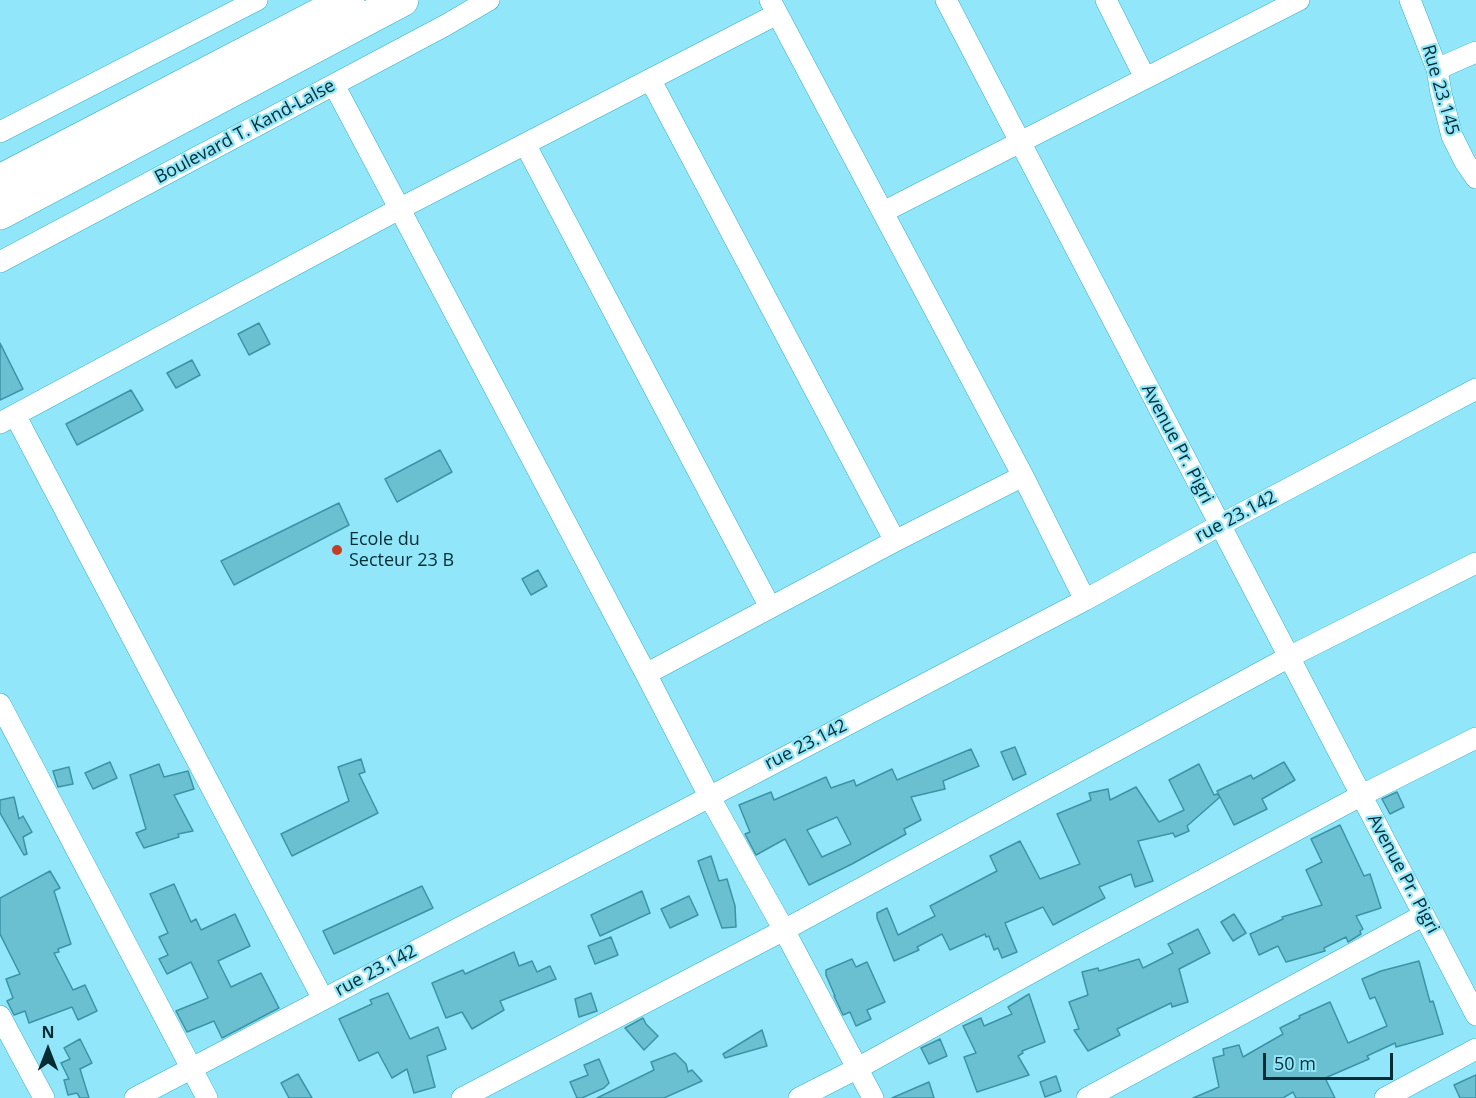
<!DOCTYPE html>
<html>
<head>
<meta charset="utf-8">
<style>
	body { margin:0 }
	#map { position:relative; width:1476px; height:1098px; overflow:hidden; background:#91e7f9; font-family:"Open Sans",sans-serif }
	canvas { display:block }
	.north { position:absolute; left:18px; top:1020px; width:60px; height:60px; -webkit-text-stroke:4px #91e7f9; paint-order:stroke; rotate:0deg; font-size:16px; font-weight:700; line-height:24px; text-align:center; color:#052c33 }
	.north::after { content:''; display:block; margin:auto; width:21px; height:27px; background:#052c33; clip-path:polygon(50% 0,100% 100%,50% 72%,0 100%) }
	.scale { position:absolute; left:1263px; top:1053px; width:130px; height:27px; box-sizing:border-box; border:3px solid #052c33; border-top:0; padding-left:8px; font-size:18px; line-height:21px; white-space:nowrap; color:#052c33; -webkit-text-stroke:4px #91e7f9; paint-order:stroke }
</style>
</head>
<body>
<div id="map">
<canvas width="1476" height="1098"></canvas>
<div class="north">N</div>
<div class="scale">50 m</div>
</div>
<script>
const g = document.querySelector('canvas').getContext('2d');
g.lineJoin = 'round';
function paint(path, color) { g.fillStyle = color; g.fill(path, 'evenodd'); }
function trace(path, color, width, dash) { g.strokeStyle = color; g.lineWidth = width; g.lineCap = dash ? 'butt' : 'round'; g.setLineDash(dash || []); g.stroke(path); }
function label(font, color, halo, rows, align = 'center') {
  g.font = font + ' "Open Sans",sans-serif'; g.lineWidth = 4.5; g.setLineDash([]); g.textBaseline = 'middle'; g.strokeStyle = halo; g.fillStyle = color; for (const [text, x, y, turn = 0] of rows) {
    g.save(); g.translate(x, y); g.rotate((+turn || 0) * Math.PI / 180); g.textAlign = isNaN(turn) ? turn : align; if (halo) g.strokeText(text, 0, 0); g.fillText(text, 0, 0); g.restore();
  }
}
const building = new Path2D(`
	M 259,323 L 270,344 L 249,355 L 238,334 Z
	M 0,343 L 23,389 L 0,400 Z
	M 192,360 L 200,375 L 176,388 L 167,373 Z
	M 131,390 L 143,410 L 77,445 L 66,424 Z
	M 440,450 L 452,472 L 397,502 L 385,479 Z
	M 339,503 L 349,525 L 234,585 L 221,561 Z
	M 538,570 L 547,586 L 531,595 L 522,579 Z
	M 1015,747 L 1026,774 L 1013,780 L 1001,752 Z
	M 971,749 L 979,766 L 943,781 L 945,789 L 911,797 L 921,820 L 904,829 L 906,834 L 852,864 L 809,885 L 785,839 L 756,855 L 745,834 L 750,832 L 739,805 L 771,792 L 774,800 L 826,777 L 831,788 L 854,780 L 856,786 L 892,769 L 897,780 ZM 837,817 L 851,844 L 822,857 L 807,830 Z
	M 361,759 L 365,772 L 359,774 L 378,813 L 292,856 L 281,834 L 349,801 L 338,767 Z
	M 110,762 L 117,778 L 93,789 L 85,773 Z
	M 1284,762 L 1295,780 L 1262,799 L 1267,809 L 1234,825 L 1217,791 L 1251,775 L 1253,779 Z
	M 159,764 L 164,777 L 188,771 L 194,789 L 174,795 L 193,831 L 178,834 L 179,837 L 144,848 L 136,833 L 146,829 L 130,775 Z
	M 1199,764 L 1214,795 L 1217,794 L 1220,797 L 1187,826 L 1189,831 L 1175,837 L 1173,833 L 1138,841 L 1153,881 L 1135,887 L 1131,874 L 1099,887 L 1105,898 L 1053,925 L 1043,907 L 1005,923 L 1017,952 L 1002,958 L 998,948 L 994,950 L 989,936 L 986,937 L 985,934 L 950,950 L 942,934 L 917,947 L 919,950 L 894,961 L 877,918 L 877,913 L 887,908 L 898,935 L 935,916 L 930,906 L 997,871 L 990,856 L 1020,841 L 1040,879 L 1080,864 L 1057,814 L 1091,800 L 1089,793 L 1108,789 L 1110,800 L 1136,787 L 1159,822 L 1184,810 L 1169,780 Z
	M 69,767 L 73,784 L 58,787 L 53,771 Z
	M 1397,792 L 1404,807 L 1390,814 L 1382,799 Z
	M 14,797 L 19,819 L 23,816 L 32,832 L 23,837 L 27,854 L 24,855 L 0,813 L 0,800 Z
	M 1340,825 L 1364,876 L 1370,874 L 1381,908 L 1356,916 L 1363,929 L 1360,931 L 1361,934 L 1348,942 L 1346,937 L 1324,948 L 1325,951 L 1286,962 L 1278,946 L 1259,955 L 1250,934 L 1283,919 L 1282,917 L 1322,905 L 1306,870 L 1322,862 L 1311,839 Z
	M 711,856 L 719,881 L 727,879 L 735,906 L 736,927 L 722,928 L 698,861 Z
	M 50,871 L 60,888 L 54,891 L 71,944 L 58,949 L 59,952 L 54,953 L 73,990 L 85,985 L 97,1011 L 78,1020 L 72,1007 L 29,1023 L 25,1011 L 14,1015 L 7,1001 L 13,998 L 6,979 L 20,974 L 0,934 L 0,898 Z
	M 174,884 L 191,922 L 196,919 L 201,930 L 235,914 L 250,946 L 218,961 L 231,987 L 261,973 L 279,1008 L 222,1038 L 214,1021 L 187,1032 L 176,1011 L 208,998 L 191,962 L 167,974 L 159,959 L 168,955 L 159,937 L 168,933 L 150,894 Z
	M 422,886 L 433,908 L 334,954 L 323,931 Z
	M 642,891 L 650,913 L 600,936 L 591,915 Z
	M 689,896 L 698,915 L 670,928 L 661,909 Z
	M 1234,914 L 1246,933 L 1233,941 L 1221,922 Z
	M 1198,929 L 1210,953 L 1179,969 L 1188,1002 L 1172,1007 L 1171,1003 L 1117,1029 L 1120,1035 L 1088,1051 L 1074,1030 L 1079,1029 L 1069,1002 L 1088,995 L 1082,972 L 1098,968 L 1099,971 L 1139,959 L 1143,968 L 1173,953 L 1168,944 Z
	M 611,937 L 618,955 L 595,964 L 588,946 Z
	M 514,952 L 519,966 L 532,961 L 537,972 L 550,966 L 556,979 L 500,1001 L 504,1010 L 472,1029 L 462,1012 L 446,1018 L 432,983 L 463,970 L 465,974 Z
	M 852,959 L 856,967 L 867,962 L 885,1002 L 867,1010 L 871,1019 L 856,1026 L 850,1012 L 843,1015 L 834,996 L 835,996 L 826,975 L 826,970 Z
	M 1419,961 L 1430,1002 L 1433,1001 L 1443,1034 L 1396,1047 L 1395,1043 L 1367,1056 L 1369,1059 L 1325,1078 L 1335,1098 L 1296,1098 L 1293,1092 L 1283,1098 L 1193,1098 L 1219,1087 L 1213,1058 L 1224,1055 L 1223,1049 L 1239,1045 L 1243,1057 L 1283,1034 L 1280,1028 L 1300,1018 L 1299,1016 L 1330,1002 L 1348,1043 L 1387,1026 L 1375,997 L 1370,999 L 1362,979 L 1381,971 Z
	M 388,993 L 410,1039 L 438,1027 L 446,1049 L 427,1056 L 435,1087 L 414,1093 L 407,1069 L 392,1078 L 378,1052 L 359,1061 L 339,1019 L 372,1004 L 370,1000 Z
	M 591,993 L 597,1011 L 579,1017 L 575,999 Z
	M 1029,994 L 1045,1042 L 1022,1051 L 1023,1053 L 1018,1056 L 1029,1075 L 977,1092 L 964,1057 L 976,1053 L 963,1026 L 981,1018 L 984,1026 L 1012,1014 L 1008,1007 Z
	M 643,1018 L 646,1024 L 658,1036 L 644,1050 L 625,1028 Z
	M 762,1030 L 767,1046 L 725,1058 L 723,1054 Z
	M 80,1039 L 92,1063 L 80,1069 L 89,1098 L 80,1098 L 77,1093 L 68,1095 L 64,1080 L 69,1079 L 61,1063 L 70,1059 L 64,1048 Z
	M 940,1039 L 947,1056 L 929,1064 L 921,1048 Z
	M 675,1053 L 686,1064 L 688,1072 L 692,1070 L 702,1081 L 664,1098 L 597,1098 L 654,1070 L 651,1062 Z
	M 599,1059 L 609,1083 L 604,1088 L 582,1098 L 577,1098 L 570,1082 L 588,1075 L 584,1065 Z
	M 298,1074 L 312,1098 L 289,1098 L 281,1083 Z
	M 1476,1075 L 1476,1098 L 1460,1098 L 1454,1085 Z
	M 1056,1076 L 1061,1091 L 1045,1097 L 1040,1082 Z
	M 929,1082 L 934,1098 L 892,1098 Z`);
paint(building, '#6ac0d1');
trace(building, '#3b94a5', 1.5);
const minor = new Path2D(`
	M 770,0 L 1023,476 L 1085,600
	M 946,0 L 1476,1015
	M 1106,0 L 1145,78
	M 1410,0 L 1437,69 L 1441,93 L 1452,136 L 1465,162 L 1476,178
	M 1437,69 L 1476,52
	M 651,81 L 895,541
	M 334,85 L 646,674 L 709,796 L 784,930 L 873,1098
	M 0,132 L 257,0
	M 525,144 L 770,607
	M 883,212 L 1299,0
	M 0,262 L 446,25 L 489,0
	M 15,415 L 323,999
	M 0,423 L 399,209 L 777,14
	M 646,674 L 895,541 L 1023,476
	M 0,704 L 207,1098
	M 0,1016 L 44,1098
	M 135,1098 L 1085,600 L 1220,525 L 1476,389
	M 462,1098 L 784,930 L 1289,657 L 1476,563
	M 799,1098 L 858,1068 L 1081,945 L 1362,795 L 1476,738
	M 1087,1098 L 1424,915
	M 1385,1098 L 1476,1049`);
const primary = new Path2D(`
	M 0,181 L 348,0
	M 0,213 L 402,0`);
trace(minor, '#33afc5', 22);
trace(primary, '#33afc5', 34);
trace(minor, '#fff', 21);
trace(primary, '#fff', 33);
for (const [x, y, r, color] of [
	[337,550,6,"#c73c23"]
]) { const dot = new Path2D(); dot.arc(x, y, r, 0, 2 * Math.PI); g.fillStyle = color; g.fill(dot); trace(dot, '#91e7f9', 2); }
label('18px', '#052c33', '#91e7f9', [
	["Rue 23.145",1440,90,74],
	["Boulevard T. Kand-Lalse",245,132,-28],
	["Avenue Pr. Pigri",1177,444,62],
	["rue 23.142",1236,517,-28],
	["rue 23.142",806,745,-27],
	["Avenue Pr. Pigri",1403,874,62],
	["rue 23.142",376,971,-28]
]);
label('18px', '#052c33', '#91e7f9', [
	["Ecole du",349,540],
	["Secteur 23 B",349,561]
], 'left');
</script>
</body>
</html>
